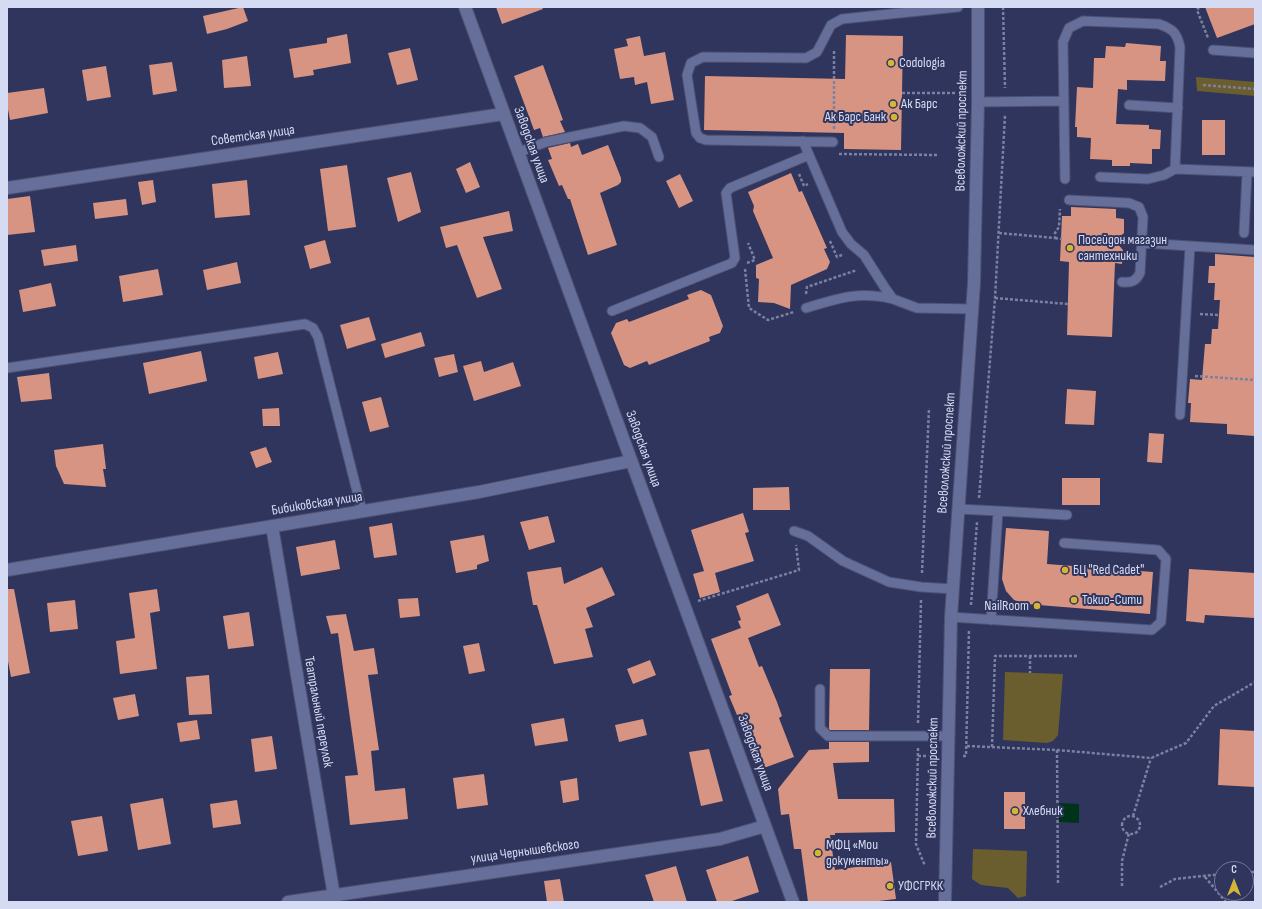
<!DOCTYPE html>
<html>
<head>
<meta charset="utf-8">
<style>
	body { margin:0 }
	#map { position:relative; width:1262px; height:909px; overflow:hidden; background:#2f355c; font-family:"Sofia Sans Condensed",sans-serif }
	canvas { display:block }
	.frame { position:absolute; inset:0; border:8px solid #d6dbf4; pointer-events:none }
	.north { position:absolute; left:1214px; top:861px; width:40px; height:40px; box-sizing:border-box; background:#2f355c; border:1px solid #727799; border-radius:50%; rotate:0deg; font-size:11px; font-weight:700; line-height:16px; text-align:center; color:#d6dbf4 }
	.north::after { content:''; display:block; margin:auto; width:14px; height:18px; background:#d3b635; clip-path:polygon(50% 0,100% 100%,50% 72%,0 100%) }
</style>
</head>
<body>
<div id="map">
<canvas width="1262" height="909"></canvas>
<div class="frame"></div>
<div class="north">С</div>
</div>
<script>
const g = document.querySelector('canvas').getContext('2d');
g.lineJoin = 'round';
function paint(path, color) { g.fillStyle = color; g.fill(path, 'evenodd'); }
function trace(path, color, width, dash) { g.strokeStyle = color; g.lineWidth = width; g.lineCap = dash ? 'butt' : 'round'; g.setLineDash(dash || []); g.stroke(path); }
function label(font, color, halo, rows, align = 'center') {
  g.font = font + ' "Sofia Sans Condensed",sans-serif'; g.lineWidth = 4; g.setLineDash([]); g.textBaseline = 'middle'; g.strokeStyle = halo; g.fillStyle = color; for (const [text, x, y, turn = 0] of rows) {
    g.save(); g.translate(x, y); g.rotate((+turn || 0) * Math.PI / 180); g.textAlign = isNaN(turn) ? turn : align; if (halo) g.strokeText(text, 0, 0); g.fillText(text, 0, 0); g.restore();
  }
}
paint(new Path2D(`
	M 1196,77 L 1255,82 L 1255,96 L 1197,91 Z
	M 1005,672 L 1063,674 L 1058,735 L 1053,741 L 1047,743 L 1003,740 Z
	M 973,849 L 1027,851 L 1026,896 L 1018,898 L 1008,888 L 981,885 L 972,879 Z`), '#6a5e2f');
paint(new Path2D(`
	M 1059,803 L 1079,804 L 1079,823 L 1059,822 Z`), '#00341a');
paint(new Path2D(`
	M 243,7 L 248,21 L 227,29 L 207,34 L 203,16 Z
	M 496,7 L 542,7 L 543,9 L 502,24 Z
	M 1205,7 L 1255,7 L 1255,24 L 1217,38 Z
	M 347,34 L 351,63 L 313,70 L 314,75 L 294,78 L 289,49 L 327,43 L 327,38 Z
	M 846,35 L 903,36 L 901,150 L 844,149 L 844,133 L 704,130 L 705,76 L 845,79 Z
	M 640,36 L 644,56 L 665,52 L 674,100 L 651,104 L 647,82 L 635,85 L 634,77 L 620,79 L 614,49 L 628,46 L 626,39 Z
	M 1126,43 L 1161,46 L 1160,61 L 1166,61 L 1165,81 L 1127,80 L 1127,90 L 1118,89 L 1116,124 L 1149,125 L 1149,129 L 1161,130 L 1160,149 L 1152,149 L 1152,164 L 1130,163 L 1130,166 L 1112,166 L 1112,160 L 1090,159 L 1091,138 L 1077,137 L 1077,127 L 1075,127 L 1077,87 L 1093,88 L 1094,58 L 1105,58 L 1106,46 L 1125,47 Z
	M 410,48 L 418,80 L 397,85 L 388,53 Z
	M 247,56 L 251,86 L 224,88 L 222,60 Z
	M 172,62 L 177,91 L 153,95 L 149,65 Z
	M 543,65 L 563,120 L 560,121 L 565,132 L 543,137 L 540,128 L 534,130 L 514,76 Z
	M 106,66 L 111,97 L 87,101 L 82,70 Z
	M 44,88 L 48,113 L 10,120 L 7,104 L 7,93 Z
	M 1202,120 L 1225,120 L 1225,155 L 1202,155 Z
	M 570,143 L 571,147 L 578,144 L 582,155 L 608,145 L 621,178 L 621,182 L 618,185 L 600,193 L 617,245 L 588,255 L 570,199 L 568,199 L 562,185 L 559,186 L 548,160 L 552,159 L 548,148 Z
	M 470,162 L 480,187 L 466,193 L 456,169 Z
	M 347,165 L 356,227 L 328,231 L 320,169 Z
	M 411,172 L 421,212 L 398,222 L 387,178 Z
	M 791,173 L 799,192 L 802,191 L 827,248 L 824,249 L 830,262 L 827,269 L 791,285 L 790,309 L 774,303 L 758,302 L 759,279 L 756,278 L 756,265 L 773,258 L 753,211 L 754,206 L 748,192 Z
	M 680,174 L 693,201 L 679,208 L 666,181 Z
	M 153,180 L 156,202 L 142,205 L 138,182 Z
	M 247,180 L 250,215 L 215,218 L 212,184 Z
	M 30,196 L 35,232 L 7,235 L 7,199 Z
	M 126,199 L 128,215 L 95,219 L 93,203 Z
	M 1071,207 L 1116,209 L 1116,218 L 1124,219 L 1124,233 L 1115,241 L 1123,250 L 1122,264 L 1115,263 L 1112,337 L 1067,335 L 1069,262 L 1060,261 L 1062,216 L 1071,216 Z
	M 509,211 L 513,231 L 483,237 L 502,289 L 477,298 L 457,245 L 446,248 L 440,227 Z
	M 325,240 L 331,263 L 310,269 L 304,246 Z
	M 76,245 L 78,261 L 44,266 L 41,250 Z
	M 1215,254 L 1255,257 L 1255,436 L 1227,434 L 1227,424 L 1190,422 L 1191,403 L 1188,403 L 1190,379 L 1202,380 L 1205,344 L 1211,344 L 1212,329 L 1218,329 L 1220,300 L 1214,300 L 1215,283 L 1208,283 L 1209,266 L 1215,266 Z
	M 237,262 L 241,283 L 207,290 L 203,270 Z
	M 158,269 L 163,295 L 123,302 L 119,276 Z
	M 51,283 L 56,306 L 23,312 L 19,290 Z
	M 701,290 L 711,295 L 723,326 L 720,333 L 709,337 L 710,341 L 649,365 L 647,361 L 630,368 L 624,365 L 611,333 L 616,323 L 627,319 L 629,322 L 689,299 L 687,295 Z
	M 369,317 L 376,340 L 347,349 L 340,325 Z
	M 421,332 L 425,346 L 385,358 L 381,344 Z
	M 201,351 L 207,381 L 149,394 L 143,363 Z
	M 278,352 L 283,374 L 258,379 L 254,357 Z
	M 454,354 L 458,372 L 439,377 L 434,358 Z
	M 481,361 L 484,372 L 513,362 L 521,386 L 474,401 L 463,366 Z
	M 49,373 L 52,399 L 21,402 L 17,377 Z
	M 1067,389 L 1096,391 L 1094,425 L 1065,424 Z
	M 381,397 L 389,427 L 370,432 L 362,402 Z
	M 279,408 L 280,426 L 263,426 L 262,409 Z
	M 1149,433 L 1164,434 L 1162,463 L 1147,462 Z
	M 103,444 L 106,469 L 103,469 L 106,487 L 64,484 L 56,466 L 54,450 Z
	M 266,447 L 272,462 L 256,468 L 250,452 Z
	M 1062,478 L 1100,478 L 1100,505 L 1062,505 Z
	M 789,487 L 790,510 L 753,510 L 753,488 Z
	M 743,513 L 749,532 L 745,533 L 754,561 L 715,573 L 720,592 L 700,598 L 693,574 L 704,571 L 691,530 Z
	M 548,516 L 555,542 L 529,550 L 520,522 Z
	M 392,523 L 397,555 L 374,558 L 369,527 Z
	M 1006,528 L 1049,531 L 1047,564 L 1153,572 L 1150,614 L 1026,604 L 1014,600 L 1006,591 L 1002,579 Z
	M 484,535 L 489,561 L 477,565 L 477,569 L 456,573 L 450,541 Z
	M 335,540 L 340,569 L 301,576 L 296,547 Z
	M 561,567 L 564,584 L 602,567 L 615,595 L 586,608 L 593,627 L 585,629 L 593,657 L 554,664 L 537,605 L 533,605 L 527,572 Z
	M 1189,569 L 1255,573 L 1255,618 L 1205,615 L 1204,623 L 1186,621 Z
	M 7,589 L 14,589 L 30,673 L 11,677 L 7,656 Z
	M 157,589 L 160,611 L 150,613 L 157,669 L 120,674 L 116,641 L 135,638 L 129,593 Z
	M 768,593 L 781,625 L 748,638 L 759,667 L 762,666 L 777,702 L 782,716 L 779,718 L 794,757 L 761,769 L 741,714 L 737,715 L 729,696 L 732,695 L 711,639 L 741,628 L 738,621 L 741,620 L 736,606 Z
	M 418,598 L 420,616 L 400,618 L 398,599 Z
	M 75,600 L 78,629 L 50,632 L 47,603 Z
	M 249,612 L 254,646 L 228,649 L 223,616 Z
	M 346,614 L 354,651 L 374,648 L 378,674 L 368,675 L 379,750 L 371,751 L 375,791 L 405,788 L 408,819 L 350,825 L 345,776 L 358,775 L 338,633 L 331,634 L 326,616 Z
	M 479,643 L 485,671 L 469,674 L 463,646 Z
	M 650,660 L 656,675 L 633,684 L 627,669 Z
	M 830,669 L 870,669 L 869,730 L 830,730 L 829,729 Z
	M 209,675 L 212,714 L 189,715 L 186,677 Z
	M 135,694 L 139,716 L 118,720 L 113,698 Z
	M 564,718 L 568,741 L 535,746 L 531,724 Z
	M 643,719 L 647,735 L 619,742 L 615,725 Z
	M 197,720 L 200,739 L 180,742 L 177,723 Z
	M 1220,729 L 1255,731 L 1255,787 L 1218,785 Z
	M 272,736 L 277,769 L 255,772 L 251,739 Z
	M 829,742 L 869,742 L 869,762 L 833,763 L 838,799 L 894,799 L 895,832 L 835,833 L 835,835 L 830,835 L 835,870 L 891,862 L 896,899 L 870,902 L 808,902 L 801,849 L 794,849 L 789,814 L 781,815 L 778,789 L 809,750 L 829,749 Z
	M 709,749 L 723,801 L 701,806 L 689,752 Z
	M 484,774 L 488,805 L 457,809 L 453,778 Z
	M 577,778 L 579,800 L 563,803 L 560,781 Z
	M 1004,792 L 1025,792 L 1025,829 L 1004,829 Z
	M 163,798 L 171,844 L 138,850 L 130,804 Z
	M 237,800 L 241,824 L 213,828 L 210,804 Z
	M 102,816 L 108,851 L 78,856 L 71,821 Z
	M 748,856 L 759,892 L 729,902 L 717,902 L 706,870 Z
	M 676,866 L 687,902 L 654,902 L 645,875 Z
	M 560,879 L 564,902 L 547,902 L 544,881 Z`), '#d89482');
const lane = new Path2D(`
	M 1213,50 L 1255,53
	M 978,102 L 1064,101
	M 1129,105 L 1178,108
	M 803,141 L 842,232 L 851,244 L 864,255 L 885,288 L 893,299 L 917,308 L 973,309
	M 833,142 L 706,140 L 700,138 L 696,133 L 687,75 L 691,63 L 703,57 L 806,58 L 817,52 L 831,25 L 842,19 L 958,7
	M 517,153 L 546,142 L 624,126 L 640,128 L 652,137 L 659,157
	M 1100,177 L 1148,179 L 1164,175 L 1175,169 L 1255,172
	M 1065,179 L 1063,42 L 1069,28 L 1083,21 L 1159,24 C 1173,29 1177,33 1180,47 L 1175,169
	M 1069,200 L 1129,203 L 1139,207 L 1143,217 L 1140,273 C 1136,281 1132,283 1122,282
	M 1244,233 L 1247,173
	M 1142,243 L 1255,250
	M 806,308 C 839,298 858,291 893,299
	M 612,311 L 732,263 L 735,258 L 726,193 L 730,188 L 809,155
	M 7,368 L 305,324 L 313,328 L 318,337 L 362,511
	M 1180,415 L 1190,246
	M 959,509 L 998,511 L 991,620
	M 998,511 L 1067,515
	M 794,531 L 808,536 L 843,561 L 889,582 L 921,587 L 953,589
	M 951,617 L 1152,630 L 1161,622 L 1166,559 L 1158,550 L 1064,543
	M 820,689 L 820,728 L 828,736 L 949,736`);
const street = new Path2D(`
	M 465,7 L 793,902
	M 7,188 L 503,114
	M 272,526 L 335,902
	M 7,570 L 479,492 L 631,461
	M 288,902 L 720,839 L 765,826`);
const secondary = new Path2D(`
	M 945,902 L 951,617 L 974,283 L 978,102 L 978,7`);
trace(lane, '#4d5172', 11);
trace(street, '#4d5172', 14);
trace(secondary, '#4d5172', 14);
trace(new Path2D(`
	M 1003,7 L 1005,88
	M 1199,7 L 1197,10 L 1208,38
	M 1203,85 L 1255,89
	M 902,93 L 957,93
	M 834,129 L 834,50
	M 839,154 L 937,155
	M 799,174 L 804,186 L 808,184
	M 999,233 L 1055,238 L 1055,233 L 1059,227 L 1060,209
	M 1055,238 L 1062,239
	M 830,241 L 837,257 L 844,254
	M 747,263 L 755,260 L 748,243
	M 745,269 L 749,308 L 768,320 L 794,312
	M 806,294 L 807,287 L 857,270
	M 995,298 L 1068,304
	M 1200,314 L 1219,315
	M 1195,376 L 1255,380
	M 979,498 L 995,298 L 1005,115
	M 922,573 L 929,408
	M 698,601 L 799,570 L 796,545
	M 971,605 L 977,522
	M 1030,656 L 1030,673
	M 918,723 L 921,600
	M 967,746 L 1057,750 L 1151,758 L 1186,743 L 1214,706 L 1255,682
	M 992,747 L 995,656 L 1078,656
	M 918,748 L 916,844 L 925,866
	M 1057,750 L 1058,885
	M 918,756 L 930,756
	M 963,756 L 966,756 L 969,630
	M 1133,816 L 1151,758
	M1122 825a9 9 0 1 1 18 0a9 9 0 1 1-18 0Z
	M 1246,872 L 1255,872
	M 1205,877 L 1226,902
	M 1122,886 L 1122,861 L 1129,833
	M 1160,887 L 1175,879 L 1222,874`), '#7b81a1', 2.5, [3, 2]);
trace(lane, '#666e9a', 9);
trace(street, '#666e9a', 12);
trace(secondary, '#666e9a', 12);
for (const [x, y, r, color] of [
	[891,63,4,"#d3b635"],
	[893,104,4,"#d3b635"],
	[894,117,4,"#d3b635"],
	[1070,248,4,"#d3b635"],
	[1065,570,4,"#d3b635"],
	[1074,600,4,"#d3b635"],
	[1037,606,4,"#d3b635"],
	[1015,811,4,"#d3b635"],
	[818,853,4,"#d3b635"],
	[890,886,4,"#d3b635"]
]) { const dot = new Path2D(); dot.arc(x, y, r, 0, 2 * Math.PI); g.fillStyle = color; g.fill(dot); trace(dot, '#2f355c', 1.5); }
label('14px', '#d6dbf4', '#2f355c', [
	["Codologia",899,63],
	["Ак Барс",901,104],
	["Ак Барс Банк",886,117,"right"],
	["Посейдон магазин",1078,240],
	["сантехники",1078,256],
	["БЦ \"Red Cadet\"",1073,570],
	["Токио-Сити",1082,600],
	["NailRoom",1029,606,"right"],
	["Хлебник",1023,811],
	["МФЦ «Мои",826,845],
	["документы»",826,861],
	["УФСГРКК",898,886]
], 'left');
label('14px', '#d6dbf4', '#2f355c', [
	["Всеволожский проспект",962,131,-89],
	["Советская улица",253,136,-8],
	["Заводская улица",531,145,70],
	["Заводская улица",643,449,70],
	["Всеволожский проспект",947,453,-86],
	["Бибиковская улица",317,504,-9],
	["Театральный переулок",318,712,80],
	["Заводская улица",755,753,70],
	["Всеволожский проспект",933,778,-89],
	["улица Чернышевского",525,852,-8]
]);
</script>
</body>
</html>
